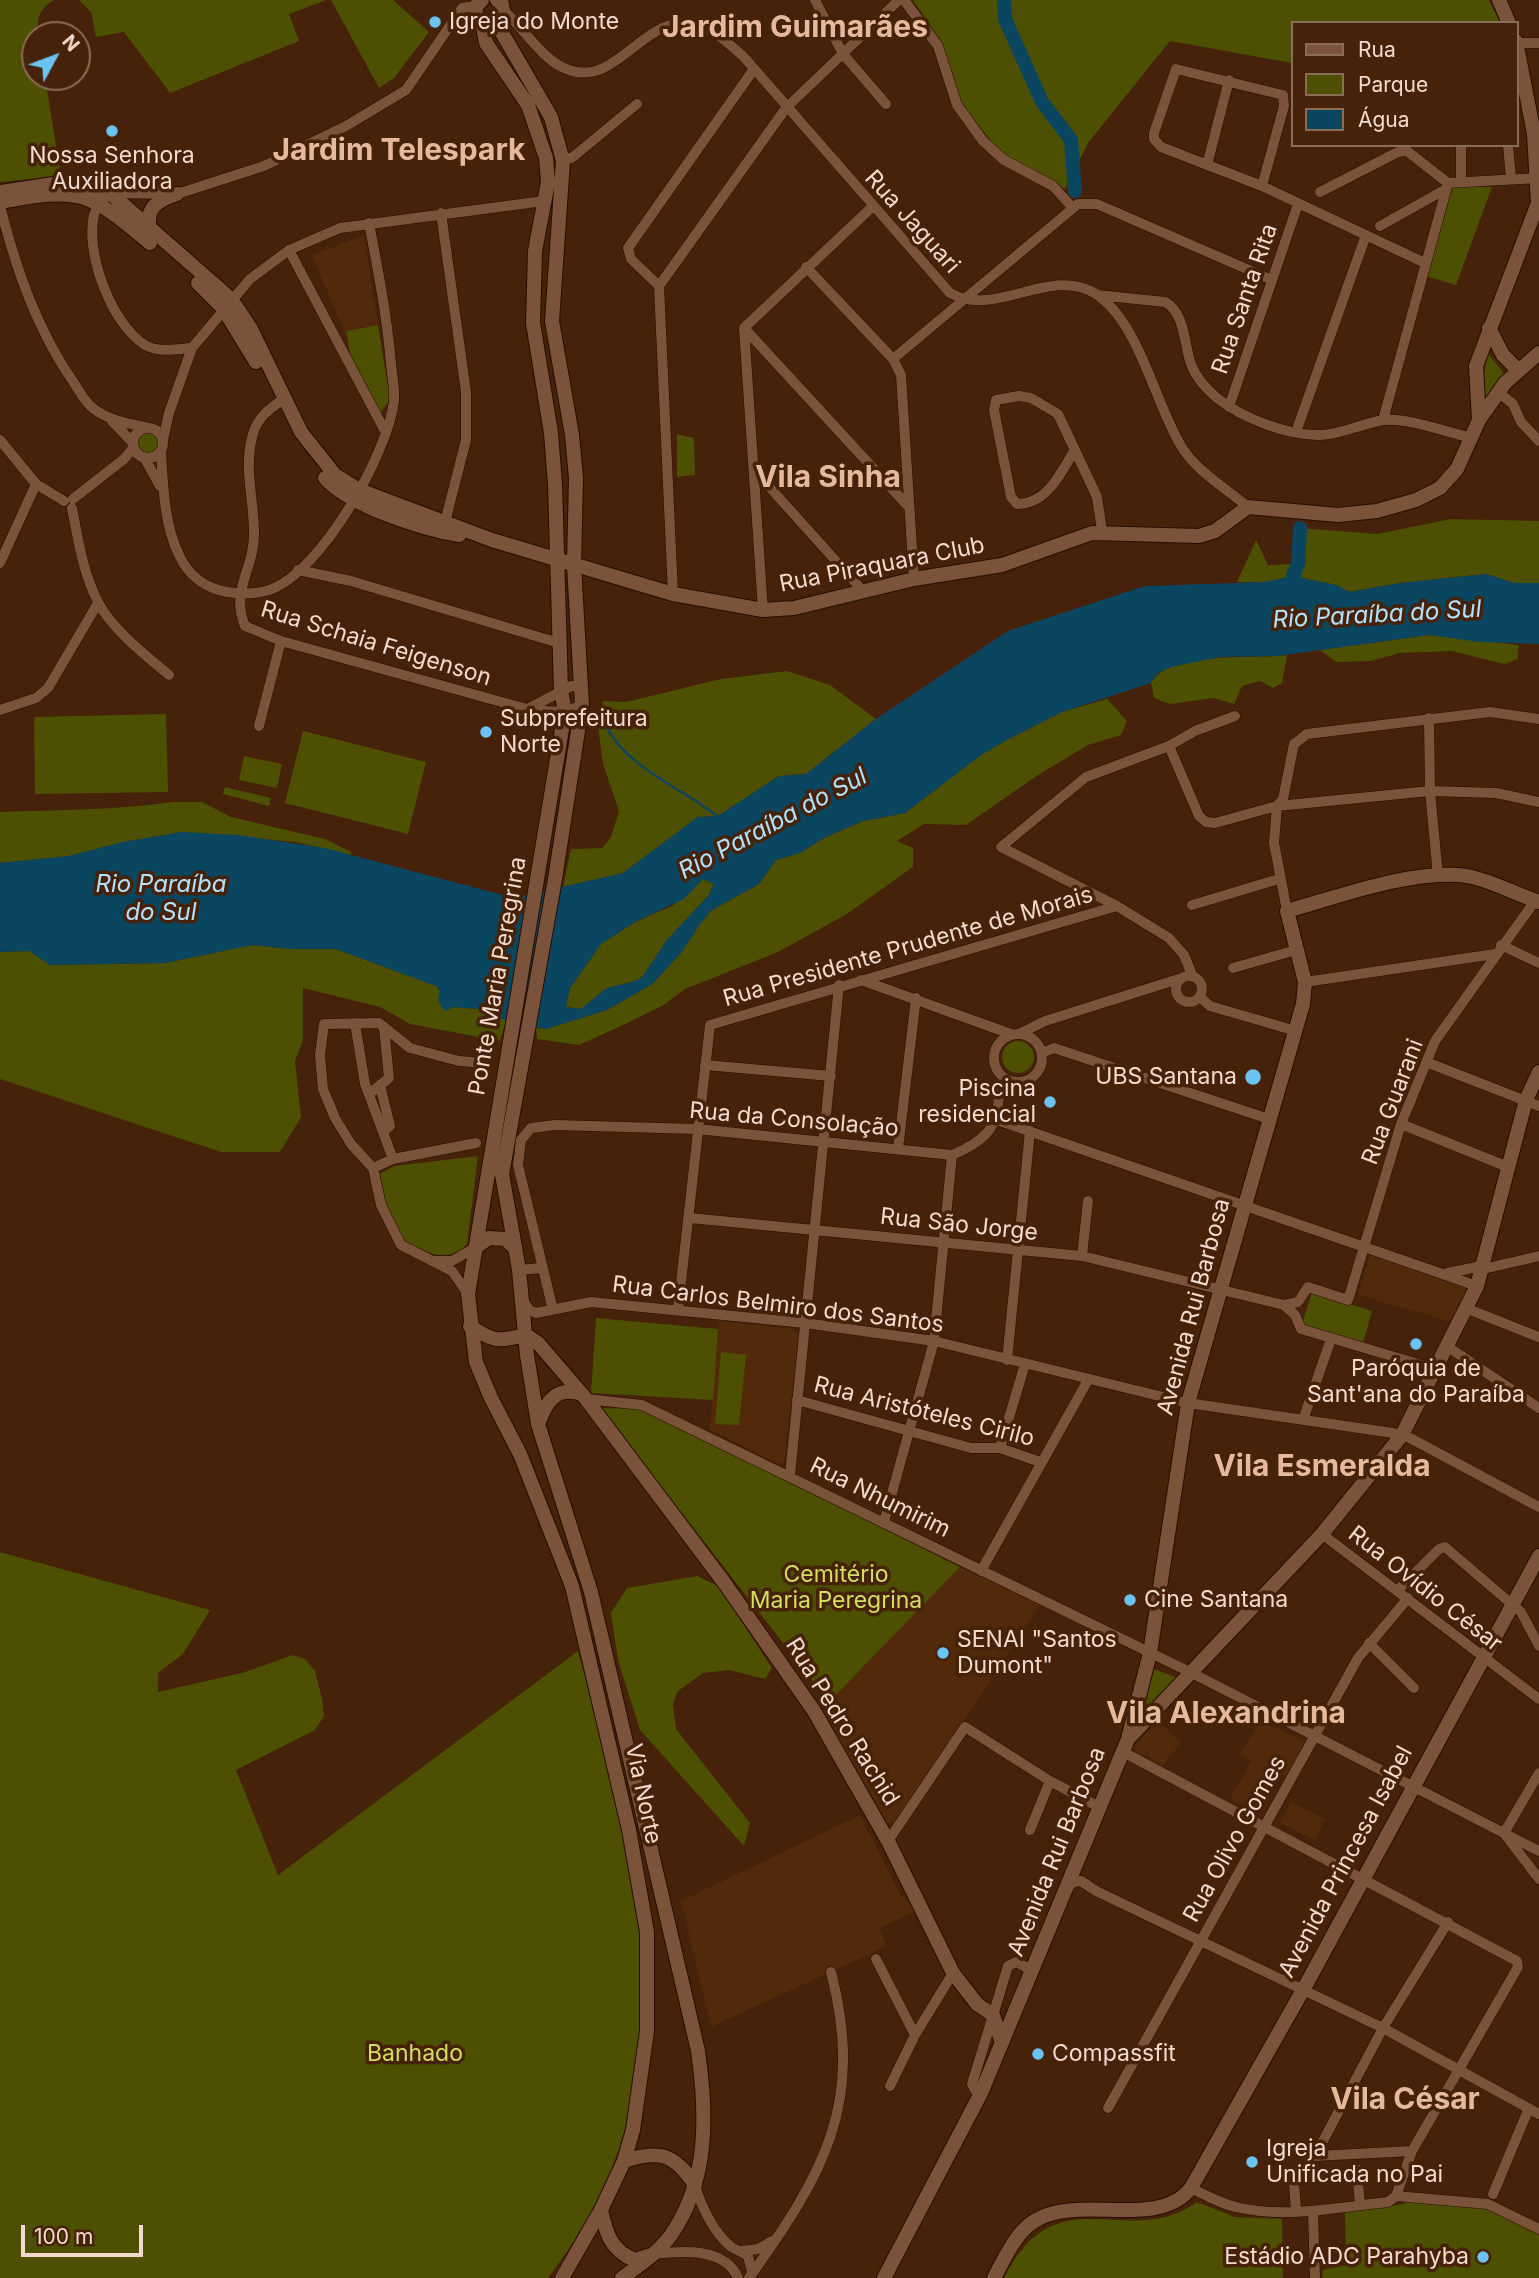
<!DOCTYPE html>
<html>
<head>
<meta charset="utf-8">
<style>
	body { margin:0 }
	#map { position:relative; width:1539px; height:2278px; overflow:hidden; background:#452209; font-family:Inter,sans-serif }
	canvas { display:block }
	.legend { position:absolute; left:1291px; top:21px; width:228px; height:126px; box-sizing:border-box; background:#452209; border:2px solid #8a6c57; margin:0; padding:9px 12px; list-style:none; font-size:21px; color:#f2dacc }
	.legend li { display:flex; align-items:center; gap:14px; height:35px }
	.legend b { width:35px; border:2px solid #8a6c57 }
	.north { position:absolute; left:21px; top:21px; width:70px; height:70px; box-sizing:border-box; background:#452209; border:2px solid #8a6c57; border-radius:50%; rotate:49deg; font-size:19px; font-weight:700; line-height:28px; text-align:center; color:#f2dacc }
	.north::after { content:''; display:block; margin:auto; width:24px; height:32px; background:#6ac3f1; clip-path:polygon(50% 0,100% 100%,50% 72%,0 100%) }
	.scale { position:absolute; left:21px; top:2225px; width:122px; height:32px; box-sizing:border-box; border:4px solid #f2dacc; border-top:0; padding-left:9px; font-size:21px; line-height:24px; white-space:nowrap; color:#f2dacc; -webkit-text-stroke:5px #452209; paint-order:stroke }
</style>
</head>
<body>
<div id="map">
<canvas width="1539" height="2278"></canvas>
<ul class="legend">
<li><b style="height:9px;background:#7a533a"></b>Rua</li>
<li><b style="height:19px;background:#4c5000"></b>Parque</li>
<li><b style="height:19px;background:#0b4660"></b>Água</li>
</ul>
<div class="north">N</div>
<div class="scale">100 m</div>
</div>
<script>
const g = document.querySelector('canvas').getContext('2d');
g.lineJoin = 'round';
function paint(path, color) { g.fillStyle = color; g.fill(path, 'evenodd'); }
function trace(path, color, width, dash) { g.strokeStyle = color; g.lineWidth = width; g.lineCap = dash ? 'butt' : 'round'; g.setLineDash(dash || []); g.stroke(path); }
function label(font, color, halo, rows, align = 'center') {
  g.font = font + ' Inter,sans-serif'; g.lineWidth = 7; g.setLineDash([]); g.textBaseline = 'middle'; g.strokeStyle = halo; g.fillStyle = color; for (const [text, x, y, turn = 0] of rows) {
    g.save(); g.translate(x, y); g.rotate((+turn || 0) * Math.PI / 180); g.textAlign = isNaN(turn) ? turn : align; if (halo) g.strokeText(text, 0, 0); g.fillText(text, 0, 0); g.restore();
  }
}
paint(new Path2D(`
	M 364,235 L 378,325 L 344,331 L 312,255 Z
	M 1370,1254 L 1468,1288 L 1452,1322 L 1358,1295 Z
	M 718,1321 L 793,1329 L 799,1334 L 784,1462 L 779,1464 L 710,1430 Z
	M 960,1567 L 1041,1603 L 899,1819 L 893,1824 L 887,1823 L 821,1710 Z
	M 1157,1720 L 1181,1742 L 1163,1766 L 1136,1750 L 1135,1745 Z
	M 1259,1720 L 1306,1742 L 1288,1777 L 1272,1770 L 1250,1809 L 1230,1799 L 1252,1760 L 1241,1755 Z
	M 1291,1802 L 1325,1819 L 1315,1840 L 1280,1823 Z
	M 860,1815 L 901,1896 L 918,1910 L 880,1928 L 887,1946 L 711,2027 L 681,1901 Z`), '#52290a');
paint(new Path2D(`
	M 0,0 L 54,0 C 39,9 36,18 39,35 L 35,35 L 35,77 L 45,77 L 61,176 L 0,182 Z
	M 79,0 L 326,0 L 289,14 L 299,41 L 170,93 L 124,32 L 96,37 L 91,12 Z
	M 331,0 L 393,0 L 429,32 L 394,78 L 379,88 Z
	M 913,0 L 1489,0 L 1500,23 L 1292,23 L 1292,63 L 1170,41 L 1088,143 L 1065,189 L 1004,157 L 960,102 L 948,74 L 943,44 Z
	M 1452,187 L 1492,187 L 1456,285 L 1426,276 Z
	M 378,325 L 390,399 L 379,415 L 350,353 L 346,331 Z
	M 1488,353 L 1505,375 L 1486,401 L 1482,384 Z
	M138 443a11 11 0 1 1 22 0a11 11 0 1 1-22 0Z
	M 677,434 L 694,438 L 695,475 L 677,477 Z
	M 1451,519 L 1539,521 L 1539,583 L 1514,583 L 1486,574 L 1400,583 L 1350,592 L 1336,585 L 1293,576 L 1265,582 L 1237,582 L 1256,540 L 1268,565 L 1298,564 L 1300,528 L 1377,534 Z
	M 1429,635 L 1518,645 L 1518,659 L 1504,664 L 1452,651 L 1400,653 L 1371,661 L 1336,662 L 1320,650 Z
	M 1287,655 L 1282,683 L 1273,688 L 1260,681 L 1242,686 L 1234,704 L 1214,698 L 1170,704 L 1154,698 L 1151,683 C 1170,649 1254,660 1287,655 Z
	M 787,671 L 830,685 L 876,719 L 806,774 L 779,776 L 718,816 L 698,817 L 623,873 L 563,887 L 571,849 L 602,848 L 611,837 L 619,811 L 603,764 L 598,726 L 603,701 L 626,702 L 721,679 Z
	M 1107,699 L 1127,721 L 1121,735 L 1088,745 L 1038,775 L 966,825 L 924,824 L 897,841 L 913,848 L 913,867 L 847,914 L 778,952 L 685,989 L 662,1006 L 621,1026 L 579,1045 L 537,1039 L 536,1028 L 546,1029 L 607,1010 L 652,984 L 681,953 L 700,924 L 712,910 L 759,884 L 776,860 L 800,853 L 824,838 L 863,821 L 905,813 L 981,755 L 1007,740 L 1062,712 Z
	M 166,714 L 168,792 L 35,794 L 34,717 Z
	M 303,731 L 426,762 L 408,834 L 285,803 Z
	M 244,756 L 282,764 L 277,788 L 239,780 Z
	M 225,787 L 271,798 L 269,806 L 223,794 Z
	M 173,802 L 202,802 L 231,817 L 325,839 L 351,852 L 351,855 L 296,842 L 182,832 L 123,842 L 69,856 L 0,863 L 0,812 C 58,810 116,810 173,802 Z
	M 703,879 L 714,884 L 708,896 L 667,940 L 643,976 L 636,981 L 607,988 L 581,1009 L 566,1007 L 570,988 L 601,944 L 635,922 L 672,906 Z
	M 252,945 L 291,949 L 336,949 L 436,986 L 454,1007 L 490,1010 L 506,1021 L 500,1041 L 410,1024 L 380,1007 L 303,988 L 303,1040 L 295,1061 L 301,1117 L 280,1152 L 221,1152 L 0,1079 L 0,952 L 29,951 L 50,965 L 165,963 Z
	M1002 1057a16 16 0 1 1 32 0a16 16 0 1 1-32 0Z
	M 478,1156 L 467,1244 C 446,1265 429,1252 405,1243 L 386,1202 L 380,1174 L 394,1166 Z
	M 1312,1292 L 1372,1311 L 1363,1343 L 1302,1324 Z
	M 596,1318 L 718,1329 L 713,1400 L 591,1393 Z
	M 721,1352 L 746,1355 L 739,1425 L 715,1424 Z
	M 600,1408 L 642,1409 L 960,1567 L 829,1702 Z
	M 0,1552 L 210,1610 L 183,1654 L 158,1673 L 158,1692 L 242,1673 L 293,1655 L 305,1659 L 315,1671 L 322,1699 L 324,1716 L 315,1730 L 236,1770 L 278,1875 L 578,1651 C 636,1865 701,2086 548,2278 L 0,2278 Z
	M 697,1576 L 718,1586 L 772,1668 L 765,1679 L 729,1670 L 703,1673 L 678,1691 L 673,1704 L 676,1729 L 750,1823 L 744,1846 L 640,1730 L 618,1660 L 611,1613 L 627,1588 Z
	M 1154,1669 L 1178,1678 L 1142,1712 Z
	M 1407,2192 L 1482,2198 L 1539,2230 L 1539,2278 L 1322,2278 L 1323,2270 L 1346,2265 L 1345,2211 L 1405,2204 Z
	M 1197,2202 L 1235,2217 L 1282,2219 L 1283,2278 L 1004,2278 C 1057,2172 1127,2252 1197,2202 Z`), '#4c5000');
paint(new Path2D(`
	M 1486,574 L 1514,583 L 1539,583 L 1539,644 L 1480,642 L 1429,635 L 1277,656 L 1220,657 L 1171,667 L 1158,673 L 1151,683 L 1062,712 L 1007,740 L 981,755 L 905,813 L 863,821 L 824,838 L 800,853 L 776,860 L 759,884 L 712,910 L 700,924 L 681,953 L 652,984 L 607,1010 L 546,1029 L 506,1021 L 489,1010 L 454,1007 L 445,1011 L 438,1001 L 440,989 L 436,986 L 336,949 L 291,949 L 252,945 L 165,963 L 50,965 L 29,951 L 0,952 L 0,863 L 69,856 L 123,842 L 182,832 L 238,835 L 325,848 L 514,898 L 623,873 L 698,817 L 718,816 L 779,776 L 806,774 L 876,719 L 1008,631 L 1145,586 L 1265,582 L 1293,576 L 1336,585 L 1350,592 L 1400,583 ZM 703,879 L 714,884 L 708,896 L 667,940 L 643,976 L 636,981 L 607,988 L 581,1009 L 566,1007 L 570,988 L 601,944 L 635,922 L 684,899 Z`), '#0b4660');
trace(new Path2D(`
	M 606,726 C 628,769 681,787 718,817`), '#0b4660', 2.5);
trace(new Path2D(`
	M 1004,0 L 1005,19 L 1042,102 L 1071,140 L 1075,191
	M 1299,591 L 1293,576 L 1298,564 L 1300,528`), '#0b4660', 14);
const street = new Path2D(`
	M 815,0 L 843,54 L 886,104
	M 904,0 L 938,46 L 957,105 L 983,141 L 1004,160 L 1053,186 L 1071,206
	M 502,9 C 524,28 542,61 569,70 C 619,88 647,7 699,26 C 716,31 730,45 743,56 L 950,293 C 995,319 1051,265 1096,294 C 1139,322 1155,403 1181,446 C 1196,471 1227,489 1248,507
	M 1517,43 L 1539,43
	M 1508,145 L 1511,179
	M 563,161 L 573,157 L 637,104
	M 1207,165 L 1229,80
	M 1461,182 L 1461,147
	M 1262,186 L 1284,106 L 1283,95 L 1176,69 L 1154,133 L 1154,139 L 1161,147 L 1262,186 L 1425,263
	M 1320,192 L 1398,152 L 1407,151 L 1448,183
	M 0,206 C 16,269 37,330 74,383 C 80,392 85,403 94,409 C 110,421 130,424 149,428
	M 441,213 L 466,392 L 466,440 L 444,526
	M 1380,226 L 1446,189
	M 289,250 L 386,433
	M 806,267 L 893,359 L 901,375 L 914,579
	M 659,286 L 786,108 L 899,0
	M 659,286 L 673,594
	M 659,286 L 631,259 L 628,248 L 754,69
	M 1097,295 L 1165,302 C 1185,312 1184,345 1191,364 C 1196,378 1205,388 1217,398 C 1242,418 1288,436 1321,435 C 1342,434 1363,423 1384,420 C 1407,417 1448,433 1473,438
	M 745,329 L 907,505
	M 192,348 C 177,349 159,353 145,345 C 111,324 85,252 94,215 C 96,206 104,199 110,193 L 177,194 L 264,166 L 346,126 L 406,90 L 462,8 L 476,6
	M 893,359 L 1078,204 L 1097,204 L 1272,280
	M 1498,392 L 1513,404 L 1521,422 L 1539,441
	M 284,399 C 270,408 257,418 253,434 C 243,467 254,499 254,532 C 255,568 230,590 245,626 L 281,641 L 527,709 C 546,712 565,714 582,705
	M 1229,407 L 1298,204
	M 1383,420 L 1448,183 L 1538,178
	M 112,421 L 133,443
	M133 443a15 15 0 1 1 30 0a15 15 0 1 1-30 0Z
	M 1296,432 L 1366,235
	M 0,440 L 36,484 L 64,501
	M 163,440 L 169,413 L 192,348 L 250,279 L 289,250 L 340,228 L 544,201
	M 161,451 C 163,485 164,524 179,555 C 188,575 205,588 227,592 C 240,594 256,594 269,590 C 321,573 388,453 394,401 C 395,389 392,376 391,364 C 387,316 378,270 369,223
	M 1074,451 C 1061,473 1047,504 1017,504 L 1011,497 L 994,410 L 996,400 L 1019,396 L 1031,398 L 1058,414 L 1097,497 L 1102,531
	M 144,457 L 160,486
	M 755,471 L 862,590
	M 73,499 L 124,459 L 134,447
	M 72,508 C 78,539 83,573 98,602 C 111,628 146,656 169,675
	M 0,563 L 36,484
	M 298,570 L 351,581 L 559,643
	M 763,610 L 744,328 L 872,207
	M 528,709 L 571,686 L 581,687
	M 0,710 L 36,698 L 48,688 L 98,603
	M 1429,718 L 1430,791 L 1438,876
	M 259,726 L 281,641
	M 1169,746 L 1199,816 L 1206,822 L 1215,823 L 1277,806 L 1430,791 L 1496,793 L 1539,802
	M 1192,905 L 1279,879
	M 1287,911 L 1274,843 L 1277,806 L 1283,799 L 1294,744 L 1307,734 L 1490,712 L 1539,719
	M 1501,945 L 1539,963
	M 1233,968 L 1296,950
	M1176 989a13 13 0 1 1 26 0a13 13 0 1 1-26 0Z
	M 1193,977 L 1184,955 L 1169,938 L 1117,906 L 1001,847 L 1086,777 L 1169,746 L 1195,731 L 1235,716
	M 861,980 L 1011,1034
	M 1305,982 L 1495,954
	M 1200,997 L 1210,1006 L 1296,1031
	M 355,1023 L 365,1084 L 393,1159
	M 1021,1033 L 1045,1021 L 1182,978
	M994 1058a24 24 0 1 1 48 0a24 24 0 1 1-48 0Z
	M 1042,1053 L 1054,1048 L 1269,1119
	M 1426,1062 L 1539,1106
	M 705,1065 L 831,1076
	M 380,1085 L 390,1126 L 383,1132
	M 369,1094 L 389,1078 L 384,1028
	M 997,1120 L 1477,1286
	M 1401,1124 L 1508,1167
	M 898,1149 L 916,998
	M 373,1168 L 393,1159 L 476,1143
	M 690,1218 L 1082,1256 L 1284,1305 L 1295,1315 L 1301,1329 L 1435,1369
	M 1082,1256 L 1088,1201
	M 435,1261 L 452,1261 L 476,1247
	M 1483,1269 L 1539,1256
	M 519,1270 L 541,1268
	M 1447,1273 L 1477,1267 L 1485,1260
	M 468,1294 L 452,1271 L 401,1245 L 381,1205 L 373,1168 L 351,1144 L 335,1118 L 323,1089 L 320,1055 L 324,1024 L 379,1023 L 410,1048 L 459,1061 L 485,1063
	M 524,1302 L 529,1310 L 536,1313 L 591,1302 L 805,1323 L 934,1341 L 1188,1403 L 1393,1433 L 1410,1438 L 1539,1507
	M 1284,1305 L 1298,1302 L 1308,1287 L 1348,1300 L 1401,1124 L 1435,1041 L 1535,901
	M 678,1309 L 710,1025 L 1117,906
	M 1468,1309 L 1539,1337
	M 553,1310 L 518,1165 L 521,1140 L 531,1128 L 555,1125 L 697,1129 L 952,1155 C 985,1141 999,1128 999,1091 L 1010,1081
	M 1448,1347 L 1539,1408
	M 1007,1360 L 1030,1131
	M 586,1399 L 642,1405 L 1192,1673 L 1539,1851
	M 797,1400 L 971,1448 L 1000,1448 L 1040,1462
	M 1303,1420 L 1331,1339
	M 1000,1448 L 1025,1364
	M 790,1475 L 839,985
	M 884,1522 L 934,1341 L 952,1155
	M 1322,1534 L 1539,1699
	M 981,1571 L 1088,1380
	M 1398,1590 L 1439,1549 L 1445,1547 L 1521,1612 L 1539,1646
	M 1369,1643 L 1414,1688
	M 1123,1752 L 1517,1961 L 1518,1967 L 1412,2151 L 1396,2196
	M 1539,1773 L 1504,1833 L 1539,1879
	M 1030,1830 L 1050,1781
	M 888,1841 L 965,1727 L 1050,1781 L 1101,1808
	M 1067,1889 L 1073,1882 L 1081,1881 L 1096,1891 L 1383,2028 L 1539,2114
	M 876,1959 L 915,2035
	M 890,2086 L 915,2035 L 953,1973
	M 981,2093 L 975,2090 L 972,2084 L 1008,1966 L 1016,1962 L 1026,1967 L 1031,1974
	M 1108,2108 L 1358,1658 L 1408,1598
	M 1315,2156 L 1383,2028 L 1448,1922
	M 1315,2156 L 1412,2151
	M 1357,2169 L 1360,2205
	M 1293,2171 L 1296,2210
	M 695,2186 C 702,2207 712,2230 729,2245 C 734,2250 742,2251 748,2256 L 752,2272
	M 1191,2188 C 1205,2195 1221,2204 1236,2207 C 1284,2219 1339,2207 1388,2202 L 1396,2196 L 1488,2204 L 1539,2229
	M 1493,2194 L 1529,2108
	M 1313,2211 L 1315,2278
	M 742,2251 L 758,2249 L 772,2241
	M 654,2254 C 682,2251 725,2247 738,2278
	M 749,2278 C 824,2173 865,2104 831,1972`);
const secondary = new Path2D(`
	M 482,0 L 476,6 L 476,20 L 488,28 L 498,26 L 504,17 L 502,4 L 497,0
	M 1499,0 L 1509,23
	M 498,26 L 551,117 L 563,161 L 552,321 L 572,435 L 576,478 L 574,565 L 582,705 L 555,879 L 502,1174 L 519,1270 L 527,1355 L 538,1424 L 591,1592 L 698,2051 C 707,2114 709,2180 671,2235 C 658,2253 639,2265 622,2278
	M 483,27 L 486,43 L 528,105 L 546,158 L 548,182 L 535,251 L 533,323 L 551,433 L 555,484 L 561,691 L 565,711 L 468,1294 L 476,1362 L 491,1398 L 520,1454 L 572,1586 L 629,1830 L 647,1932 L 647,2031 L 633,2130 L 624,2161 L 601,2210 L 562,2278
	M 0,192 L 60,183 L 110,193 L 231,299 L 251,329 L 301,432 L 335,475 L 359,490 L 492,540 L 673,594 L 763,610 L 794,608 L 914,579 L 1002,565 L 1092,533 L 1199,536 L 1215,531 L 1248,507 L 1338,515 L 1377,511 L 1416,500 L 1440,488 L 1457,469 L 1479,420 L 1476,366 L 1538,203 L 1534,134 L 1516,41
	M 0,202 C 82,187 87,191 150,243
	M 150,231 C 145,208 157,200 177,194
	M 198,283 L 223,308 L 256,362
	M 1489,328 L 1503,355 L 1518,370
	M 1479,420 L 1505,383 L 1539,353
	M 325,478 C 350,506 422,529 459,535
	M 476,1247 L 489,1238 L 505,1239 L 515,1248
	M 470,1326 C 495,1343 498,1341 526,1335
	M 526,1335 L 538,1343 L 586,1399 L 723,1581 L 814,1711 L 888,1841 L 953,1973 L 977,2004 L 993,2015 L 1001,2040
	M 539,1422 C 547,1400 557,1386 582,1394
	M 1129,1738 L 1322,1534 L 1402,1435 L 1477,1286 L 1526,1100 L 1539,1072
	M 624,2161 C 659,2150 674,2153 695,2185
	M 601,2210 C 606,2233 611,2251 635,2260 L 648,2256
	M 884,2278 L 981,2093 L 1128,1739 L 1150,1653 L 1188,1403 L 1303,1004 L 1305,982 L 1287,911 C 1337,897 1416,868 1467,876 C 1493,881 1515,894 1539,902
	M 994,2278 C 1005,2258 1017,2228 1040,2218 C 1083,2196 1159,2229 1191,2188 L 1308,1981 L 1539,1556`);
trace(street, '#260d00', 11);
trace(secondary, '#260d00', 16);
trace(street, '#7a533a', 10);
trace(secondary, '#7a533a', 14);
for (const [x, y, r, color] of [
	[435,22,7,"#6ac3f1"],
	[112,131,7,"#6ac3f1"],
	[486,732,7,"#6ac3f1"],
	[1253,1077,9,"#6ac3f1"],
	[1050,1102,7,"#6ac3f1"],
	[1416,1344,7,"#6ac3f1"],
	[1130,1600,7,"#6ac3f1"],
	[943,1653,7,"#6ac3f1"],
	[1038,2054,7,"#6ac3f1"],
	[1252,2162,7,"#6ac3f1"],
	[1483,2257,7,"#6ac3f1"]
]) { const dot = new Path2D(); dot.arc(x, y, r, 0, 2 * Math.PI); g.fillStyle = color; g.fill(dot); trace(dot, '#452209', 2.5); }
label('23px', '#f2dacc', '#452209', [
	["Igreja do Monte",449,22],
	["Nossa Senhora",112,156,"center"],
	["Auxiliadora",112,182,"center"],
	["Subprefeitura",500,719],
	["Norte",500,745],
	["UBS Santana",1237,1077,"right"],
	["Piscina",1036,1089,"right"],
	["residencial",1036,1115,"right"],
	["Paróquia de",1416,1369,"center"],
	["Sant'ana do Paraíba",1416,1395,"center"],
	["Cine Santana",1144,1600],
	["SENAI \"Santos",957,1640],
	["Dumont\"",957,1666],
	["Compassfit",1052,2054],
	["Igreja",1266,2149],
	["Unificada no Pai",1266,2175],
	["Estádio ADC Parahyba",1469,2257,"right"]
], 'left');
label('23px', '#f2dacc', '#452209', [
	["Rua Jaguari",912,222,48],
	["Rua Santa Rita",1245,299,-71],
	["Rua Piraquara Club",882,565,-11],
	["Rua Schaia Feigenson",376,644,17],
	["Rua Presidente Prudente de Morais",908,947,-16],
	["Ponte Maria Peregrina",498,976,-80],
	["Rua Guarani",1393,1102,-69],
	["Rua da Consolação",794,1120,5],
	["Rua São Jorge",959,1225,6],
	["Rua Carlos Belmiro dos Santos",778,1305,7],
	["Avenida Rui Barbosa",1194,1307,-75],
	["Rua Aristóteles Cirilo",924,1412,14],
	["Rua Nhumirim",880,1498,26],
	["Rua Ovídio César",1425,1589,38],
	["Rua Pedro Rachid",842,1722,58],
	["Via Norte",643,1794,78],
	["Rua Olivo Gomes",1235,1839,-61],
	["Avenida Rui Barbosa",1057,1852,-68],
	["Avenida Princesa Isabel",1346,1862,-62]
]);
label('23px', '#d5de61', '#452209', [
	["Cemitério",836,1575],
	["Maria Peregrina",836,1601],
	["Banhado",415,2054]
]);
label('italic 24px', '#b3e1fa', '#452209', [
	["Rio Paraíba do Sul",1377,615,-3],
	["Rio Paraíba do Sul",773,824,-28],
	["Rio Paraíba",161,885],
	["do Sul",161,913]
]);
label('bold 30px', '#e6b99d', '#452209', [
	["Jardim Guimarães",795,28],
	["Jardim Telespark",399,151],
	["Vila Sinha",828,478],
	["Vila Esmeralda",1322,1467],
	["Vila Alexandrina",1226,1714],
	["Vila César",1405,2100]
]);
</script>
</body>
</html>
